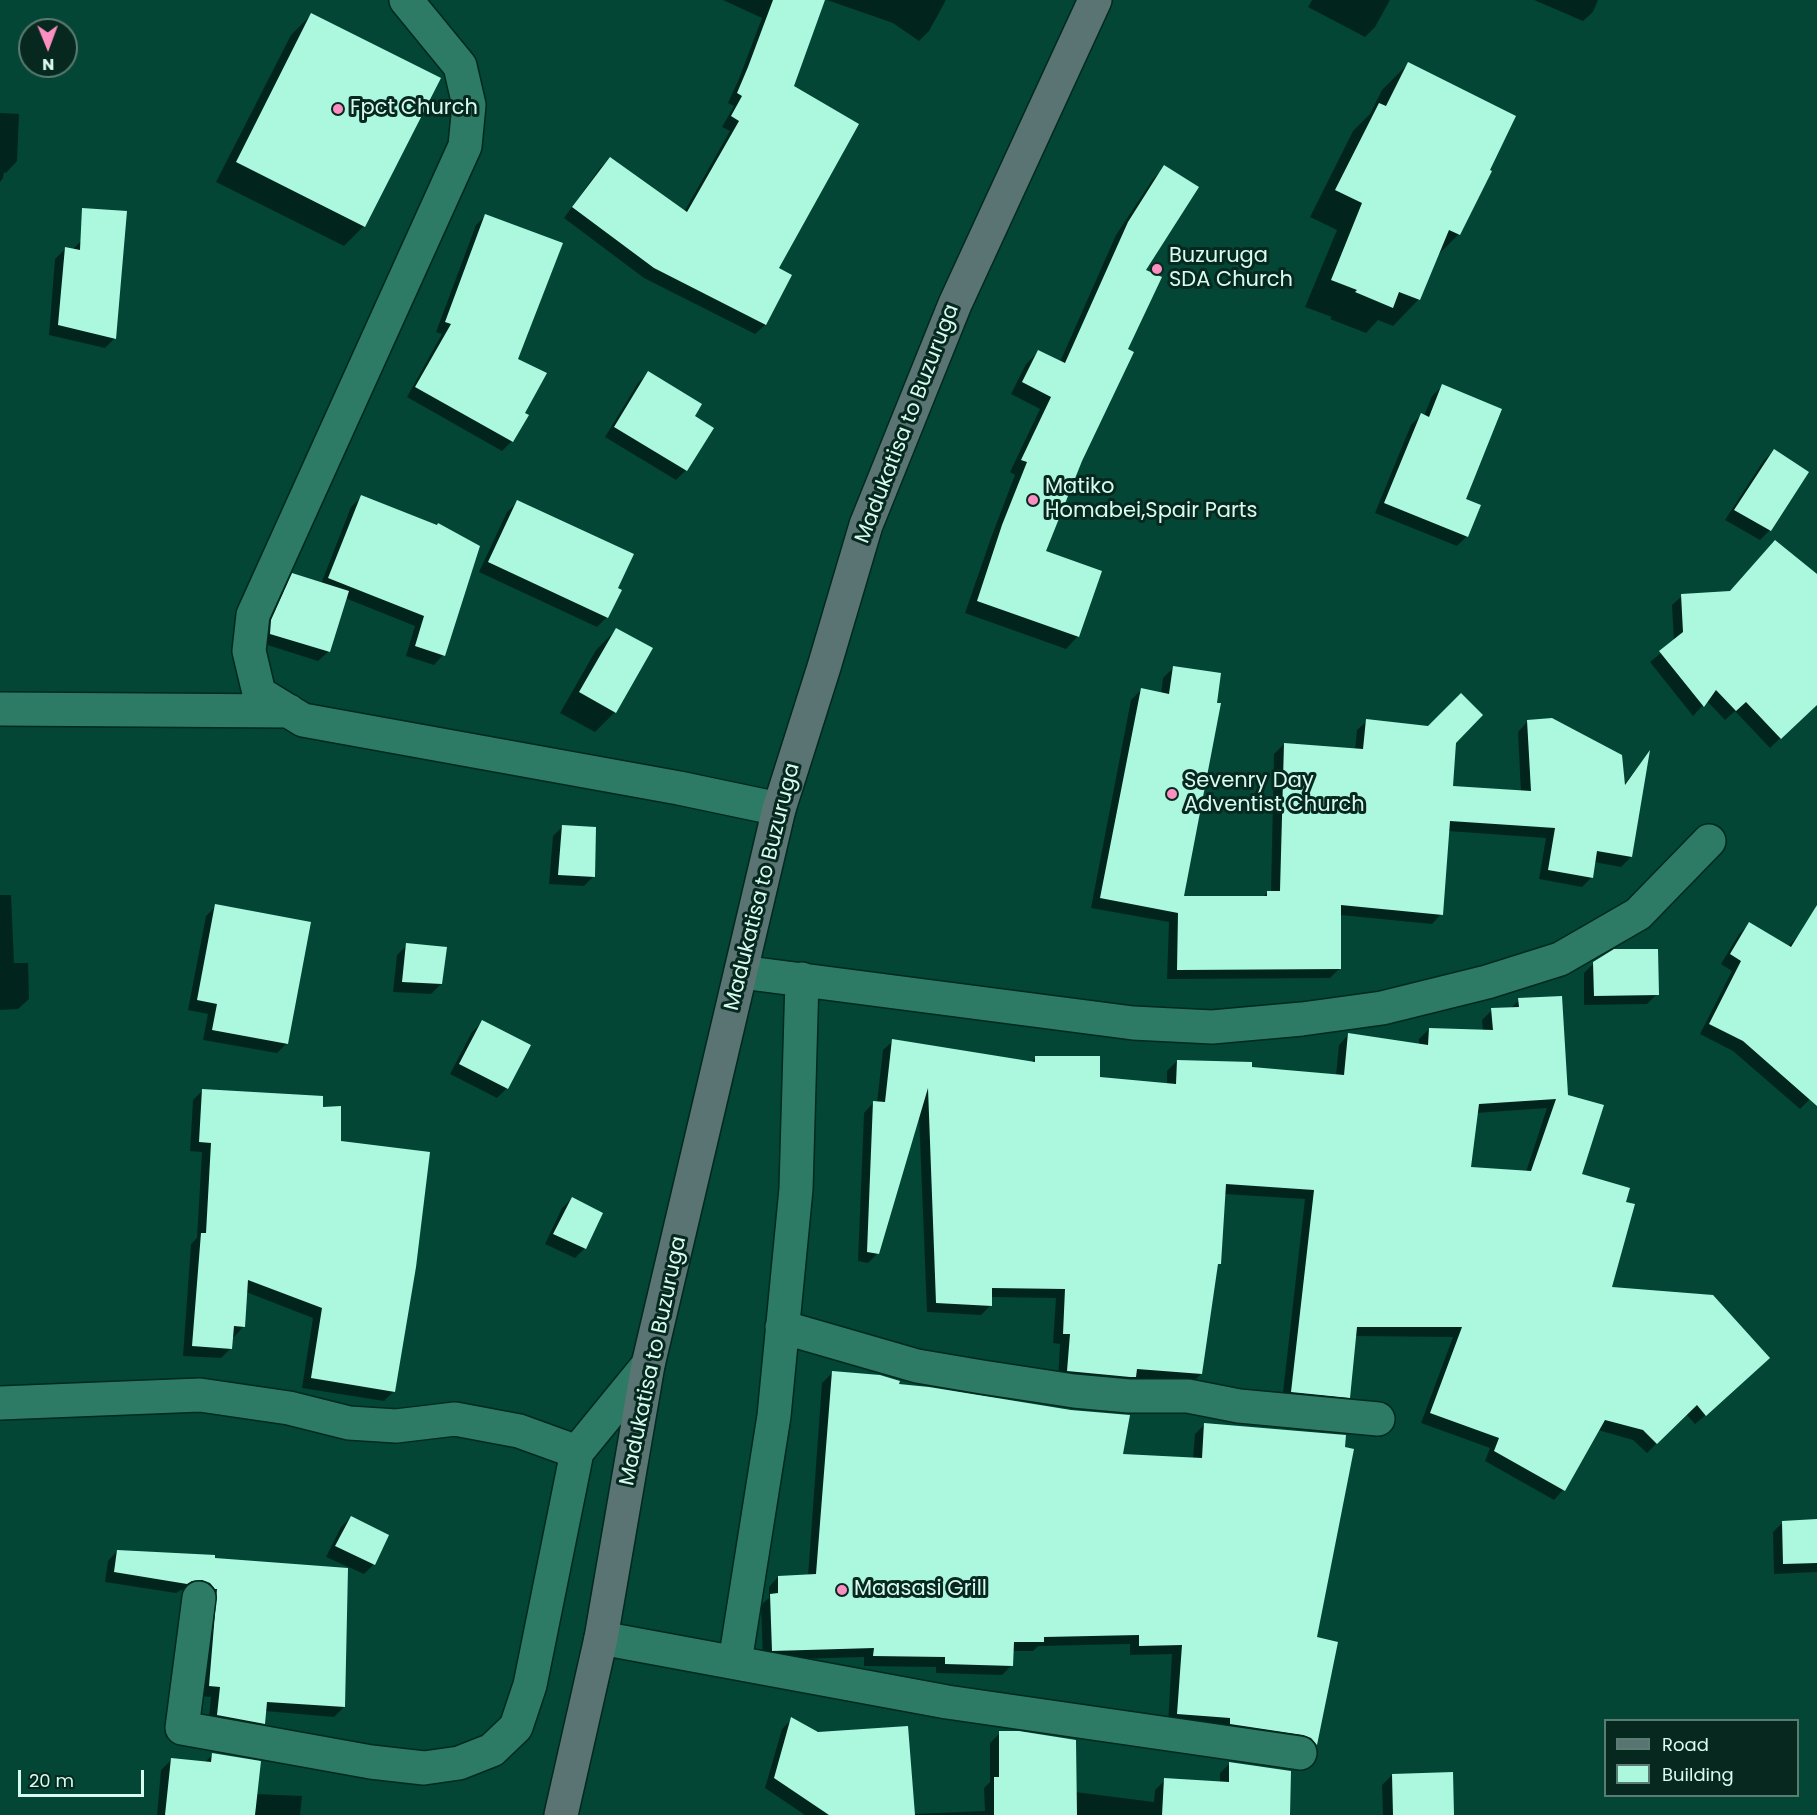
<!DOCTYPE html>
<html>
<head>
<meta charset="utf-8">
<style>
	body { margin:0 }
	#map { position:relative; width:1817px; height:1815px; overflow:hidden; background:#034636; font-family:Poppins,sans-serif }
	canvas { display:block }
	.legend { position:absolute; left:1604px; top:1719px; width:195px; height:78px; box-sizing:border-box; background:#07281f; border:2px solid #5a7d72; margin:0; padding:8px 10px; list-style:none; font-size:18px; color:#d7fcef }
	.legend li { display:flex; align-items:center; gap:12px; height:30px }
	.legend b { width:30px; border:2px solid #5a7d72 }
	.north { position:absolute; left:18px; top:18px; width:60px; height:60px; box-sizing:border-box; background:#07281f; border:2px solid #5a7d72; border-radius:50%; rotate:179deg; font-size:16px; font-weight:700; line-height:24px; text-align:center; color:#d7fcef }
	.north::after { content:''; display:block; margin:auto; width:21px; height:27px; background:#fc8fc2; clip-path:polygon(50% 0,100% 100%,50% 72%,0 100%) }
	.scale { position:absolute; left:18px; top:1770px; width:126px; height:27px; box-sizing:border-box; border:3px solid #d7fcef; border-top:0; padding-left:8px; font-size:18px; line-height:21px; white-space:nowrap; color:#d7fcef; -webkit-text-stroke:4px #07281f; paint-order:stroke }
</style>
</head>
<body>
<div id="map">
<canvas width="1817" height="1815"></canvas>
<ul class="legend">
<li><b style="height:8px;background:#597472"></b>Road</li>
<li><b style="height:16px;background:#abf8df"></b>Building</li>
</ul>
<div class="north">N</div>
<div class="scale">20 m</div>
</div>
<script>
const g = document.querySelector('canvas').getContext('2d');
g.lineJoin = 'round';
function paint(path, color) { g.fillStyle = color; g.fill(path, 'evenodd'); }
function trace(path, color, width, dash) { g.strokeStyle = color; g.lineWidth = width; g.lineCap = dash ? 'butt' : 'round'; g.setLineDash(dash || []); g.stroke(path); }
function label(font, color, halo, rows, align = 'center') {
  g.font = font + ' Poppins,sans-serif'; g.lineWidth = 6; g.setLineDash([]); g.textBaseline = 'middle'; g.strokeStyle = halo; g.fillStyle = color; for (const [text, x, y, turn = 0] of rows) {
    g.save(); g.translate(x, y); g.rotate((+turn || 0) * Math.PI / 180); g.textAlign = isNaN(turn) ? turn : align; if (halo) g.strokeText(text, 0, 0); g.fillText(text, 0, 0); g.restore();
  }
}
paint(new Path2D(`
	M 723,0 L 824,0 L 792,87 L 777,269 L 790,276 L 765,325 L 755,334 L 644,278 L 564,218 L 600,168 L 610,159 L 684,212 L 730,131 L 722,127 L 734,106 L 728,103 L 739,79 L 762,18 Z
	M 827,0 L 946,0 L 929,31 L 919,41 L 893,23 Z
	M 1312,0 L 1390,0 L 1375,27 L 1365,37 L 1308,7 Z
	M 1534,0 L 1598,0 L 1593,12 L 1583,21 Z
	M 312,14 L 364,226 L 344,246 L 216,182 L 291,35 Z
	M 1409,63 L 1459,234 L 1437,256 L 1419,299 L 1393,326 L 1378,320 L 1366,333 L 1330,319 L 1332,317 L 1305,307 L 1337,230 L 1310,217 L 1353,131 L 1370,114 L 1382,90 Z
	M 0,113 L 19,114 L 17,161 L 6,173 L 4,172 L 3,178 L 0,182 Z
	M 1165,167 L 1126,350 L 1044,552 L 1078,636 L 1066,649 L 965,613 L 991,538 L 1015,475 L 1010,472 L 1040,409 L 1011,394 L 1026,364 L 1038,352 L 1060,362 L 1116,235 L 1153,179 Z
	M 486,215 L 516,360 L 523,413 L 526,416 L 512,441 L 502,451 L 407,397 L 442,334 L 436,332 L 476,225 Z
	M 81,241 L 115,338 L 105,348 L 49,335 L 55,259 L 65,249 L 72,250 Z
	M 648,373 L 693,417 L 686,470 L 676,480 L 605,437 L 638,383 Z
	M 1442,386 L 1464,500 L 1479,506 L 1466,537 L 1457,546 L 1375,513 L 1411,425 L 1421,415 L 1424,416 L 1432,396 Z
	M 1774,451 L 1770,530 L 1760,540 L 1725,520 L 1764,460 Z
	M 361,497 L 438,525 L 443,655 L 434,665 L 406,656 L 415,626 L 345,598 L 328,652 L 318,661 L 261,643 L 262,631 L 283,585 L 293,575 L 321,584 L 351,507 Z
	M 517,502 L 607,617 L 597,627 L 479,572 L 507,512 Z
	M 1817,575 L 1817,703 L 1770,748 L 1735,711 L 1725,720 L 1707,701 L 1693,716 L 1650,662 L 1674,642 L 1672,605 L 1682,596 L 1730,592 Z
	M 616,630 L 615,712 L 595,732 L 560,713 L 596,650 Z
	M 1173,668 L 1182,898 L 1262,898 L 1268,892 L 1271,892 L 1274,754 L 1284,744 L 1355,750 L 1357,730 L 1367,721 L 1455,742 L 1451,787 L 1521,792 L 1518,732 L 1527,722 L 1623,786 L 1648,754 L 1631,857 L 1621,867 L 1594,862 L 1592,877 L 1582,887 L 1539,879 L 1546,838 L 1448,831 L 1441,914 L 1432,924 L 1340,915 L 1340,968 L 1330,978 L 1167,979 L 1169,922 L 1091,908 L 1131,700 L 1141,690 L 1161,694 L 1163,678 Z
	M 563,826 L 594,876 L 584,886 L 549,884 L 553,836 Z
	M 0,895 L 11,895 L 14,963 L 28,963 L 29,999 L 18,1009 L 0,1010 Z
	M 216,906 L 287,1043 L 277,1053 L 203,1040 L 208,1014 L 188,1010 L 206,916 Z
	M 1749,924 L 1788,947 L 1803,930 L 1817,939 L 1817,1092 L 1800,1109 L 1733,1051 L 1700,1034 L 1732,971 L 1721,964 L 1739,934 Z
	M 407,945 L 441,984 L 431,994 L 393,992 L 397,955 Z
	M 1594,963 L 1657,994 L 1647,1004 L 1584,1005 L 1584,973 Z
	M 1519,1000 L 1566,1096 L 1580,1175 L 1610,1288 L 1713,1409 L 1695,1424 L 1686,1414 L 1647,1453 L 1633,1440 L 1598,1430 L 1563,1490 L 1554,1500 L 1485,1461 L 1490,1448 L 1421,1423 L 1453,1337 L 1355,1336 L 1349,1397 L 1339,1407 L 1282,1401 L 1305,1199 L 1224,1194 L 1219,1263 L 1216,1266 L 1201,1374 L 1191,1384 L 1132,1378 L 1124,1387 L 1058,1380 L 1060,1344 L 1053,1343 L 1056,1298 L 990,1297 L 991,1305 L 981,1315 L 927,1312 L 919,1114 L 878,1253 L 868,1263 L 858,1261 L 864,1113 L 873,1103 L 877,1103 L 883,1050 L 893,1041 L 1031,1063 L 1036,1057 L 1099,1078 L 1167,1085 L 1167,1071 L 1177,1061 L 1336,1076 L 1339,1045 L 1348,1035 L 1419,1045 L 1419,1039 L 1429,1029 L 1483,1031 L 1482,1020 L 1492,1010 L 1510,1009 ZM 1547,1108 L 1526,1172 L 1469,1168 L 1476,1113 Z
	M 482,1022 L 507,1088 L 497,1098 L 450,1074 L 472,1032 Z
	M 203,1090 L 322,1108 L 339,1143 L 394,1391 L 384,1401 L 302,1388 L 313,1318 L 246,1292 L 243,1327 L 234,1337 L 231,1336 L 231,1348 L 221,1358 L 183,1356 L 191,1244 L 197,1238 L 202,1152 L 190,1151 L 193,1100 Z
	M 572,1198 L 585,1248 L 575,1258 L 545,1244 L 562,1208 Z
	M 832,1373 L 898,1385 L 1121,1456 L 1193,1459 L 1195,1434 L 1204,1425 L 1316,1638 L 1336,1644 L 1316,1745 L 1306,1754 L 1168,1724 L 1172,1654 L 1130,1655 L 1130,1644 L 1038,1646 L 1033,1651 L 1012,1651 L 1012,1665 L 1002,1675 L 936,1673 L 936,1667 L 864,1666 L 864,1657 L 763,1660 L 761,1605 L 769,1598 L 769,1587 L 778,1577 L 808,1576 L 822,1383 Z
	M 351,1517 L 387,1536 L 374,1564 L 364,1574 L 326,1557 L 341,1527 Z
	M 1817,1521 L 1817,1572 L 1774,1574 L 1773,1532 L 1783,1522 Z
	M 117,1551 L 213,1556 L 344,1707 L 334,1717 L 265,1711 L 264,1723 L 254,1733 L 208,1725 L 211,1697 L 200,1696 L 191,1589 L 181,1590 L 176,1593 L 105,1582 L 108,1561 Z
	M 792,1719 L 914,1814 L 985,1811 L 984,1788 L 990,1782 L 990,1743 L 1000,1733 L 1075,1792 L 1154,1802 L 1155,1790 L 1165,1780 L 1220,1783 L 1220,1773 L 1230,1763 L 1289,1815 L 805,1815 L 765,1788 L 782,1729 Z
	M 213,1754 L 256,1794 L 302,1796 L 300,1815 L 157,1815 L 161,1770 L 171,1760 L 204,1763 Z
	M 1392,1775 L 1453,1815 L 1383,1815 L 1382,1785 Z`), '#0007');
paint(new Path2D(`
	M 773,0 L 825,0 L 794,86 L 859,124 L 779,268 L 792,275 L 766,325 L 654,268 L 572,207 L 610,157 L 687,212 L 739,121 L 731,116 L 742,96 L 737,93 L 748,67 Z
	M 311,13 L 441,78 L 365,227 L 236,162 Z
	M 1408,62 L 1516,116 L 1490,170 L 1492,171 L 1460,235 L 1449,230 L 1420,300 L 1399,292 L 1393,308 L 1355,292 L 1357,290 L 1331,280 L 1362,203 L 1335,190 L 1379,103 L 1386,106 Z
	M 1164,165 L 1199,187 L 1146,270 L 1162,277 L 1128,349 L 1134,352 L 1082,461 L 1046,551 L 1102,571 L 1079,637 L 977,601 L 1002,525 L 1027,462 L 1021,460 L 1051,397 L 1022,382 L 1038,350 L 1065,363 L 1128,222 Z
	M 82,208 L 127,211 L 116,339 L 58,325 L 65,247 L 80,250 Z
	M 485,214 L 563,243 L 518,359 L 547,373 L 525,413 L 529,415 L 513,442 L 415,387 L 451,324 L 445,322 Z
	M 648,371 L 702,404 L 695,416 L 714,428 L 687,471 L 614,427 Z
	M 1442,384 L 1502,409 L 1466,499 L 1481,505 L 1468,537 L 1384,503 L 1421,413 L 1429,417 Z
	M 1774,449 L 1809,472 L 1771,531 L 1734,510 Z
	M 361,495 L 437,525 L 438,523 L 480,546 L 445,656 L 415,646 L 424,616 L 328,578 Z
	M 517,500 L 634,554 L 618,588 L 622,590 L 608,618 L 488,562 Z
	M 1775,540 L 1817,574 L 1817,705 L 1781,739 L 1746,702 L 1736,711 L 1716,690 L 1704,707 L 1659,651 L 1683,632 L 1681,594 L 1730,591 Z
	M 292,573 L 349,591 L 330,652 L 270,634 L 271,620 Z
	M 616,628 L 653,648 L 616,713 L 579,692 Z
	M 1173,666 L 1221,673 L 1217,703 L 1221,703 L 1184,896 L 1267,896 L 1267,891 L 1280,891 L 1284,743 L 1363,749 L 1366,719 L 1428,726 L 1461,693 L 1483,715 L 1456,743 L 1453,786 L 1531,791 L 1527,720 L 1552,718 L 1622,755 L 1625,785 L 1650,750 L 1632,857 L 1597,851 L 1593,878 L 1548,870 L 1555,828 L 1450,821 L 1443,915 L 1341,905 L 1341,969 L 1177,970 L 1178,913 L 1100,898 L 1141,688 L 1169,694 Z
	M 562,825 L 596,827 L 595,877 L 558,875 Z
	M 215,904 L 311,922 L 288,1044 L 212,1030 L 217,1004 L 197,1000 Z
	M 1817,905 L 1817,1106 L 1743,1041 L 1709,1024 L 1741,961 L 1730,954 L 1749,922 L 1791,947 Z
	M 406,943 L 447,947 L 442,984 L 402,982 Z
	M 1614,949 L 1658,949 L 1659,995 L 1594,996 L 1593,962 Z
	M 1562,996 L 1568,1095 L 1604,1105 L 1582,1174 L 1630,1188 L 1626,1202 L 1635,1204 L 1612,1287 L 1713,1295 L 1770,1358 L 1706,1416 L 1697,1405 L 1657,1444 L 1643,1430 L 1605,1420 L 1565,1491 L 1494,1451 L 1499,1438 L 1430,1413 L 1462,1327 L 1357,1327 L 1350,1398 L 1291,1392 L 1314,1190 L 1226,1184 L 1221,1264 L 1218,1264 L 1202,1374 L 1137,1369 L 1136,1377 L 1130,1377 L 1067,1371 L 1070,1334 L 1063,1334 L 1065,1289 L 992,1288 L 992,1306 L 936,1303 L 928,1088 L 879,1254 L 867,1252 L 873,1101 L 885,1102 L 892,1039 L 1035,1062 L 1035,1056 L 1100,1056 L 1100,1077 L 1176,1084 L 1177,1060 L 1252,1062 L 1252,1067 L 1344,1075 L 1348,1033 L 1428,1045 L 1429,1028 L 1493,1030 L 1491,1008 L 1519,1007 L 1518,998 ZM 1556,1099 L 1531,1171 L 1471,1167 L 1479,1104 Z
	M 482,1020 L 531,1045 L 508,1089 L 459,1064 Z
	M 202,1089 L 323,1096 L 323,1107 L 341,1106 L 341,1141 L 430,1152 L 416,1267 L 395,1392 L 311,1378 L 322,1308 L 248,1280 L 245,1327 L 234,1326 L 232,1349 L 192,1346 L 201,1233 L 206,1233 L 211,1143 L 199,1142 Z
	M 572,1197 L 603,1213 L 586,1249 L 553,1234 Z
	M 832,1371 L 880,1375 L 900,1381 L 899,1384 L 929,1387 L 1071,1410 L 1130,1415 L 1123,1454 L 1202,1458 L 1204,1423 L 1346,1435 L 1345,1447 L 1354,1449 L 1317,1637 L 1338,1642 L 1317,1745 L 1311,1738 L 1303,1735 L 1230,1724 L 1230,1718 L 1177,1714 L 1182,1645 L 1139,1646 L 1139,1635 L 1044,1637 L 1044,1642 L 1014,1642 L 1013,1666 L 945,1664 L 945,1657 L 873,1656 L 874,1648 L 772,1651 L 770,1594 L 778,1593 L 778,1576 L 816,1574 Z
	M 351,1516 L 389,1535 L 375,1565 L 335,1546 Z
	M 1817,1519 L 1817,1563 L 1783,1564 L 1782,1521 Z
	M 117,1550 L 215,1555 L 215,1558 L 348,1568 L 345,1707 L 267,1702 L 265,1724 L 217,1715 L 220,1687 L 209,1686 L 217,1589 L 215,1589 L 210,1583 L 202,1580 L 192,1581 L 187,1584 L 114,1572 Z
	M 791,1717 L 818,1732 L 908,1726 L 915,1815 L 829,1815 L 774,1778 Z
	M 999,1731 L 1019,1731 L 1076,1740 L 1077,1815 L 994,1815 L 994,1777 L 999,1777 Z
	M 212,1753 L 261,1761 L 255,1815 L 165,1815 L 171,1758 L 211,1762 Z
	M 1229,1762 L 1291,1771 L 1290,1815 L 1162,1815 L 1164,1778 L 1229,1782 Z
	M 1453,1772 L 1454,1815 L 1393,1815 L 1392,1774 Z`), '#abf8df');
const street = new Path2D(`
	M 406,0 L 460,66 L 469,105 L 465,146 L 253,615 L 249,651 L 259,693 L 303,720 L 679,788 L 779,809
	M 0,709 L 289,711
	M 741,972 L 1133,1023 L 1212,1027 L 1302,1019 L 1382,1008 L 1487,982 L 1560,959 L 1638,914 L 1709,841
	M 782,1327 L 917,1366 L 982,1377 L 1074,1391 L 1129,1396 L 1188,1396 L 1239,1406 L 1378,1419
	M 0,1403 L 200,1395 L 289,1408 L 349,1423 L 396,1426 L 455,1419 L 519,1431 L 577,1452 L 648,1365
	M 199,1598 L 182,1728 L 371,1762 L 424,1768 L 459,1763 L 492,1750 L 516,1727 L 530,1685 L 577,1452
	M 601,1638 L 947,1702 L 1300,1753
	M 735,1662 L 774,1416 L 796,1189 L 802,979`);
const secondary = new Path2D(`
	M 561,1815 L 601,1638 L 648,1365 L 779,809 L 824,667 L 866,525 L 955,304 L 1095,0`);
trace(street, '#00291f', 36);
trace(secondary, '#00291f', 36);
trace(street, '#2d7b65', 33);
trace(secondary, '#597472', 33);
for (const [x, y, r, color] of [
	[338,109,6,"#fc8fc2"],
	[1157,269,6,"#fc8fc2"],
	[1033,500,6,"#fc8fc2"],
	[1172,794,6,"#fc8fc2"],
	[842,1590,6,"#fc8fc2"]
]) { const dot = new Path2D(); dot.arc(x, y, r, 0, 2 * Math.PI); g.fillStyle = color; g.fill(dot); trace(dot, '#07281f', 2); }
label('21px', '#d7fcef', '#07281f', [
	["Fpct Church",350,109],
	["Buzuruga",1169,257],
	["SDA Church",1169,281],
	["Matiko",1045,488],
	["Homabei,Spair Parts",1045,512],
	["Sevenry Day",1184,782],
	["Adventist Church",1184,806],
	["Maasasi Grill",854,1590]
], 'left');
label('21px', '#d7fcef', '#07281f', [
	["Madukatisa to Buzuruga",908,424,-69],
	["Madukatisa to Buzuruga",763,887,-76],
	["Madukatisa to Buzuruga",654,1361,-78]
]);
</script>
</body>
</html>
